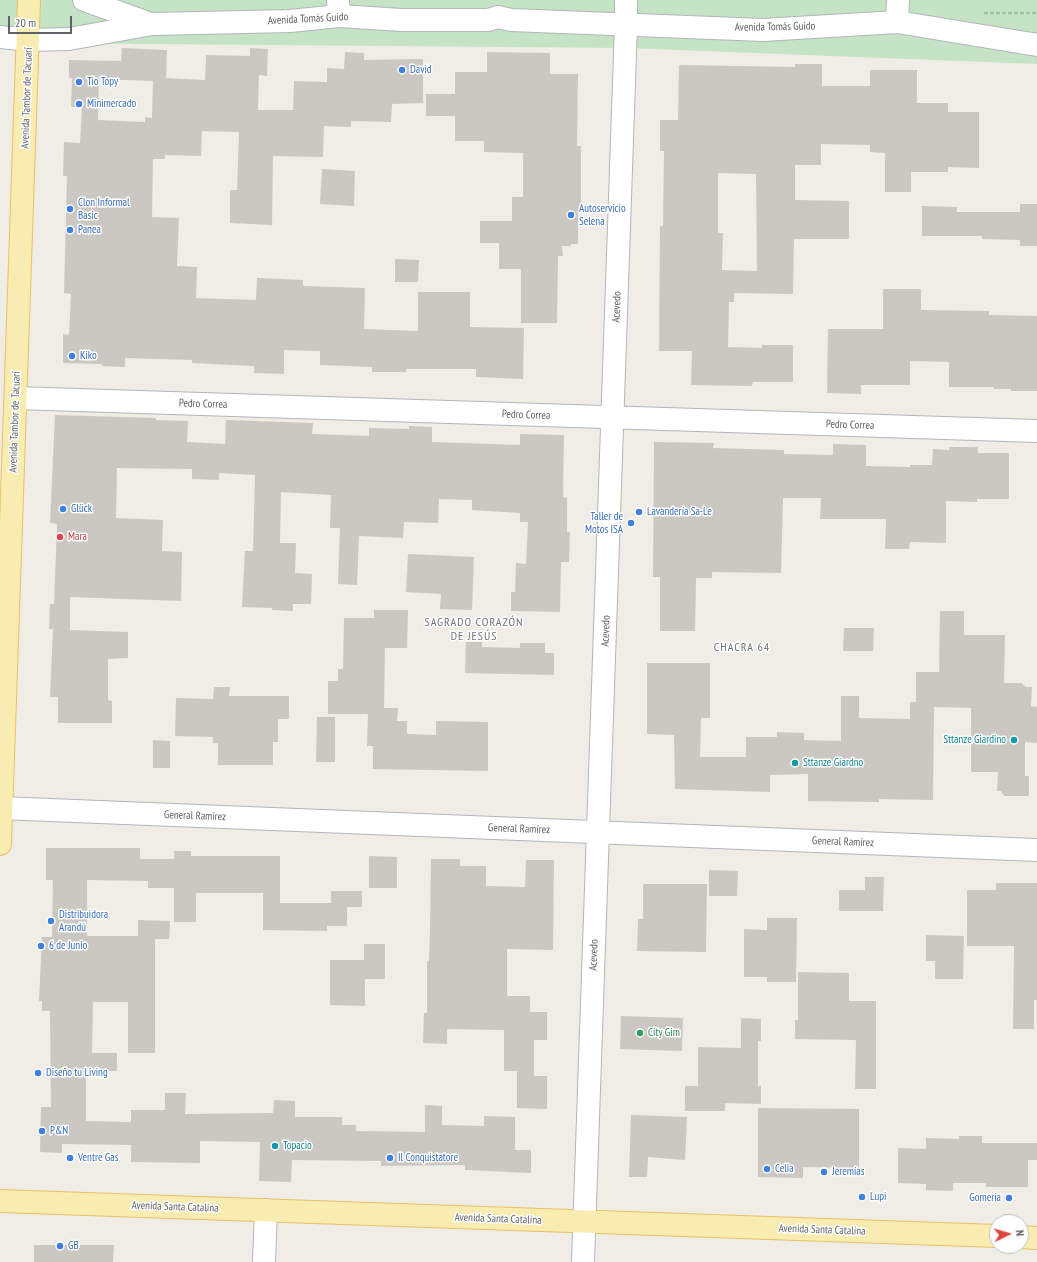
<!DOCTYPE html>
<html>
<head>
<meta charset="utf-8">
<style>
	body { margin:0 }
	#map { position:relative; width:1037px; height:1262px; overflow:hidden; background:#efede6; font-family:"PT Sans Narrow",sans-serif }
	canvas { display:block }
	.north { position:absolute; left:989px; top:1214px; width:40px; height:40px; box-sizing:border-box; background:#fff; border:1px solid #bfc0c1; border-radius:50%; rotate:85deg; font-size:11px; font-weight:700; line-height:16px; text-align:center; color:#5e6165 }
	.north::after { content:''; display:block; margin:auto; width:14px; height:18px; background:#dd463e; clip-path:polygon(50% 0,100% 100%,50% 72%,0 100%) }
	.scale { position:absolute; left:8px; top:16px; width:64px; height:18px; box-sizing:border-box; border:2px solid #5e6165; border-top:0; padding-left:5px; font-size:12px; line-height:14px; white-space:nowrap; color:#5e6165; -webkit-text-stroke:3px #fff; paint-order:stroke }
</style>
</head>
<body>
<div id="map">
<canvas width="1037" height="1262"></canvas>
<div class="north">N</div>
<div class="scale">20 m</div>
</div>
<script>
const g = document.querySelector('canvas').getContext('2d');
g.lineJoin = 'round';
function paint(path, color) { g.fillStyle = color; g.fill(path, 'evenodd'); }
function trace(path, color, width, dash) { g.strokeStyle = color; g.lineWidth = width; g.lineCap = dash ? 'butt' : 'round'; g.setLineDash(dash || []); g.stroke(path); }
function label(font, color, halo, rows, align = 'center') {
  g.font = font + ' "PT Sans Narrow",sans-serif'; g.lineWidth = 3; g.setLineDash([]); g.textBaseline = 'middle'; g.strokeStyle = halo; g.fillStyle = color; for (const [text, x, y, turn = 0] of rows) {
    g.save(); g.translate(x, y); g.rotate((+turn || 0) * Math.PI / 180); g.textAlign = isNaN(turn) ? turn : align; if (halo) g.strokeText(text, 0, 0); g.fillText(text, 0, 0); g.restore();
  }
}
paint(new Path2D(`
	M 0,0 L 1037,0 L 1037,64 L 626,48 L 29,43 L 0,41 Z`), '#c5e4c5');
paint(new Path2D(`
	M 122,48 L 167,50 L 166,78 L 205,80 L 206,55 L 250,56 L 250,48 L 268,49 L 267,76 L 259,75 L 258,110 L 293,110 L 294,81 L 327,82 L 327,68 L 344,69 L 345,52 L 364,53 L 364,60 L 423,59 L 423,103 L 392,104 L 391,122 L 351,121 L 351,127 L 324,126 L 323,157 L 273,156 L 272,225 L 230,223 L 230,190 L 237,190 L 239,132 L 202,131 L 201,156 L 165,155 L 165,159 L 153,159 L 152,217 L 179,218 L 177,266 L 197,267 L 196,298 L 256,300 L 257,278 L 303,280 L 303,286 L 365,288 L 364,329 L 418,331 L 418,292 L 470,292 L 470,327 L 524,328 L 523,379 L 476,377 L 476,369 L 406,369 L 406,372 L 372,372 L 372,367 L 320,365 L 320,351 L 284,350 L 284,374 L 254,373 L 254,366 L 192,363 L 192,360 L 125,358 L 125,367 L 102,366 L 102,364 L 63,363 L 63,334 L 69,335 L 71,294 L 64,293 L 67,176 L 63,176 L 64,142 L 80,143 L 82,107 L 71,107 L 72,78 L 69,78 L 69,60 L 121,61 ZM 99,79 L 153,81 L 152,118 L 145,117 L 145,122 L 98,120 Z
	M 487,52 L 550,53 L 550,74 L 578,74 L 577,146 L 581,146 L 581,212 L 578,212 L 578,244 L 571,244 L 571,246 L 562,246 L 563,256 L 558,256 L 557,323 L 521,323 L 521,269 L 499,269 L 499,243 L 480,243 L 480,221 L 512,221 L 512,197 L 523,197 L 523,153 L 484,152 L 484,141 L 455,141 L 455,116 L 426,116 L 426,94 L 455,94 L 455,72 L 487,72 Z
	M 795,64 L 822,64 L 822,86 L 870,86 L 870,70 L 917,70 L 917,103 L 948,103 L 948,112 L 979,112 L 979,168 L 948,167 L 948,172 L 911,172 L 911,192 L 885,192 L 885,153 L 870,152 L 870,145 L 821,144 L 821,165 L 795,165 L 795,200 L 849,201 L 849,239 L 794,239 L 793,294 L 734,293 L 734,302 L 729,302 L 728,347 L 762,348 L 762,345 L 793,345 L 793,382 L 753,382 L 752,386 L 691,385 L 692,351 L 659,351 L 660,226 L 663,226 L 664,151 L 660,151 L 660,120 L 678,120 L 679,65 L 795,67 ZM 718,173 L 756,174 L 757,271 L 722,270 L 723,233 L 718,233 Z
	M 322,169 L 355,171 L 354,206 L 320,204 Z
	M 1020,204 L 1037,204 L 1037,246 L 1020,246 L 1020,240 L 982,239 L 982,236 L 922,236 L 922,206 L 957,207 L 957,212 L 1020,212 Z
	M 395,259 L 419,260 L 418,282 L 395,282 Z
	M 883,289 L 921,289 L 921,310 L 989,311 L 989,315 L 1037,316 L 1037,391 L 1011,391 L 1011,389 L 994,389 L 994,387 L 949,387 L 949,362 L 910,361 L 910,385 L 861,385 L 861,394 L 827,393 L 828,329 L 883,329 Z
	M 55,415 L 156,418 L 156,420 L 188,421 L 187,442 L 225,444 L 226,420 L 313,423 L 312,434 L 369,436 L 369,428 L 409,429 L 409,426 L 432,427 L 432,442 L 520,445 L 520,434 L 564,435 L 563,497 L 567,498 L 567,532 L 570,532 L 569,562 L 561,562 L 560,612 L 511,611 L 511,592 L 515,592 L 516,563 L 526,564 L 528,522 L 520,522 L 520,513 L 472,510 L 472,500 L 439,499 L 438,523 L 404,522 L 403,538 L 359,536 L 357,585 L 338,584 L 340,528 L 330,528 L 331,495 L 281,492 L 280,543 L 296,543 L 295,573 L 312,574 L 311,604 L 293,604 L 293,611 L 272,610 L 272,608 L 242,607 L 245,551 L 253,551 L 255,475 L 219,473 L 219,480 L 192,479 L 192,469 L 117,468 L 116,518 L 163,520 L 162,551 L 182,552 L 181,601 L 70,597 L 70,630 L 128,632 L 128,658 L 108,659 L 108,700 L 112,701 L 112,723 L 58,723 L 58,697 L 50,697 L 53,629 L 49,629 L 50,604 L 54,604 L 56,553 L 57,524 L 50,523 Z
	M 654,442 L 714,443 L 713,448 L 784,450 L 784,454 L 833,455 L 833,444 L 866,445 L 866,466 L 910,467 L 910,465 L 932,465 L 933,449 L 949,450 L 949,447 L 978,447 L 978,453 L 1009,453 L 1009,499 L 977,499 L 977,502 L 946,501 L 946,543 L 910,542 L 909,549 L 885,549 L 886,519 L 820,519 L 821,498 L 783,498 L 781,573 L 712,572 L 712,578 L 696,578 L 695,631 L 660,631 L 660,577 L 653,577 Z
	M 408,554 L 474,557 L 472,610 L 440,609 L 441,594 L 406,592 Z
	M 374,610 L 408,610 L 407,648 L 385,648 L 384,708 L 398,708 L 397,721 L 407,721 L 407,734 L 436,735 L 436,721 L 488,722 L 488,771 L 373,769 L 373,746 L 367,746 L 368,714 L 328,714 L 328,681 L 338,681 L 338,669 L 343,669 L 344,618 L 374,618 Z
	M 940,611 L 964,611 L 964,635 L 1005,635 L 1004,683 L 1021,683 L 1026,687 L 1032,687 L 1031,706 L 1037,707 L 1037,743 L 1025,742 L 1025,776 L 1029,776 L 1029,796 L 1004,796 L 1001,791 L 997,791 L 998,772 L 971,772 L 971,708 L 934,707 L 933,800 L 879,799 L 879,802 L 808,801 L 808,774 L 770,775 L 770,792 L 675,789 L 674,735 L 647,734 L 647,663 L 710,663 L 710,718 L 701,718 L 700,757 L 746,757 L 746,737 L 777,737 L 777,732 L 804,733 L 804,740 L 841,741 L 841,696 L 859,696 L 859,718 L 910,719 L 910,702 L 916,702 L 916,672 L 939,672 Z
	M 844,628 L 874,628 L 873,651 L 843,651 Z
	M 466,642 L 482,642 L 482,647 L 520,648 L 520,643 L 545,643 L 545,653 L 554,653 L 554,675 L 465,673 Z
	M 214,687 L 230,687 L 229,696 L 289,696 L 289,719 L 278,719 L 278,742 L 273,742 L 273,765 L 218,765 L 218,743 L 213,743 L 213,737 L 175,736 L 176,698 L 213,699 Z
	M 317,717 L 335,717 L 335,762 L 316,762 Z
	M 153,740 L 170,741 L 170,768 L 153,768 Z
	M 46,848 L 140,848 L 140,859 L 174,859 L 174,851 L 191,851 L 191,856 L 280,856 L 280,903 L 331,903 L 331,891 L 362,891 L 362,907 L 347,907 L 347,926 L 327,926 L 327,931 L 263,930 L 263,893 L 196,893 L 196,922 L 174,922 L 174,888 L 148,888 L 148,881 L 87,880 L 87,936 L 138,936 L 138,920 L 170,921 L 169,939 L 155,939 L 155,1053 L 128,1053 L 128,1002 L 93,1002 L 92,1053 L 117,1053 L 117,1071 L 86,1071 L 86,1121 L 131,1122 L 131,1110 L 165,1110 L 165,1093 L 186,1093 L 185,1114 L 273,1113 L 274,1100 L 295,1101 L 295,1117 L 342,1117 L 342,1125 L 356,1125 L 356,1131 L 425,1132 L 425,1105 L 442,1106 L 442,1125 L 484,1126 L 484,1116 L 515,1117 L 515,1150 L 531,1150 L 531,1173 L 465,1170 L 465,1165 L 381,1166 L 381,1161 L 292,1160 L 291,1182 L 259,1181 L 260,1142 L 200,1141 L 200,1163 L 131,1162 L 131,1145 L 62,1144 L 62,1153 L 40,1152 L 41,1107 L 51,1107 L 50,1011 L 42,1011 L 42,1001 L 39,1001 L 42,937 L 52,937 L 53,880 L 46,880 Z
	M 369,856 L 397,857 L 397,888 L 369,888 Z
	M 431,859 L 460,859 L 460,866 L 486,866 L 486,886 L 525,887 L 526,860 L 554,860 L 553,950 L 507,949 L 507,996 L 530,996 L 530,1012 L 547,1012 L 547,1040 L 534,1040 L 534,1076 L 547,1076 L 547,1109 L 517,1108 L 517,1071 L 504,1071 L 504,1030 L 447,1029 L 447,1044 L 423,1043 L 424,1013 L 427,1013 L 427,961 L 429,961 L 430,929 Z
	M 709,870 L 738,871 L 737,896 L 709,896 Z
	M 865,877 L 884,877 L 883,911 L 839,911 L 839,890 L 865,890 Z
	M 996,883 L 1037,883 L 1037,1000 L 1034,1000 L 1034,1029 L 1013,1029 L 1014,946 L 967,946 L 967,890 L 996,890 Z
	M 643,884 L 707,884 L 706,952 L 637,951 L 638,919 L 643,919 Z
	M 767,918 L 797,918 L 796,982 L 767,982 L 767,977 L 744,977 L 744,929 L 767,930 Z
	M 926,935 L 964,936 L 963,979 L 935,979 L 935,961 L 926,961 Z
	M 364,944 L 385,944 L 385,979 L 365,979 L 365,1006 L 330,1005 L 330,960 L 364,960 Z
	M 798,972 L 849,973 L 849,1001 L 876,1001 L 876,1089 L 855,1089 L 856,1040 L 795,1039 L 795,1020 L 798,1020 Z
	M 621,1016 L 683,1018 L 682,1051 L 620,1049 Z
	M 741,1018 L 761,1019 L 761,1041 L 758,1041 L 758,1086 L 761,1086 L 761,1104 L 725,1103 L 725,1111 L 685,1111 L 685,1086 L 698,1086 L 698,1047 L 741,1048 Z
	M 758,1108 L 859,1109 L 859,1168 L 803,1167 L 803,1178 L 758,1177 Z
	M 631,1115 L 687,1117 L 685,1160 L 648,1157 L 647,1177 L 629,1177 Z
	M 959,1136 L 982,1136 L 982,1143 L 1037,1143 L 1037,1160 L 1028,1160 L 1028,1187 L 986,1187 L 986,1183 L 953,1183 L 953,1191 L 926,1190 L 926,1184 L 898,1183 L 898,1148 L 926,1149 L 926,1138 L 959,1139 Z
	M 34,1245 L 114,1245 L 113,1262 L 34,1262 Z`), '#cbc8c3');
const minor = new Path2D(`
	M 338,0 L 339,16
	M 897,22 L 898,0
	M 16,398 L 1037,431
	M 1,808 L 1037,850
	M 264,1262 L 266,1210
	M 583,1262 L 626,25 L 626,0`);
const secondary = new Path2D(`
	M 84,0 L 151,24
	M 0,37 L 28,40 L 69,39 L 152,24 L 290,21 L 339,16 L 401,20 L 488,20 L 498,17 L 511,20 L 763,30 L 897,22 L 1037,45`);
const primary = new Path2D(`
	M 0,844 L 29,0
	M 0,1201 L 997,1236
	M 1021,1237 L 1037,1238`);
trace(minor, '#b3b6ba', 24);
trace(secondary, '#b2b5ba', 24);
trace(primary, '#e8c066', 24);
trace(new Path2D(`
	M 984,13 L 1037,13`), '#9ec5a8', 2.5, [4, 2]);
trace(minor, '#fff', 22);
trace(secondary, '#fff', 22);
trace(primary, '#f9ecb1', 22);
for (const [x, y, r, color] of [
	[402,70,4,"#3f7fe0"],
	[79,82,4,"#3f7fe0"],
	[79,104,4,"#3f7fe0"],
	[70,209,4,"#3f7fe0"],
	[571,215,4,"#3f7fe0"],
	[70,230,4,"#3f7fe0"],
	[72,356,4,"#3f7fe0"],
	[63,509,4,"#3f7fe0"],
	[639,512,4,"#3f7fe0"],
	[631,523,4,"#3f7fe0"],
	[60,537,4,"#e0444e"],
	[1014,740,4,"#0f9aa8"],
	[795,763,4,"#0f9aa8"],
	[51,921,4,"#3f7fe0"],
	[41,946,4,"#3f7fe0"],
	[640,1033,4,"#2e9e5b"],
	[38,1073,4,"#3f7fe0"],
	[42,1131,4,"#3f7fe0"],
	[275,1146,4,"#0f9aa8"],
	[70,1158,4,"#3f7fe0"],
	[390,1158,4,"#3f7fe0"],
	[767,1169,4,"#3f7fe0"],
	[824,1172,4,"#3f7fe0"],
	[862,1197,4,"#3f7fe0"],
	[1009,1198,4,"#3f7fe0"],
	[60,1246,4,"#3f7fe0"]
]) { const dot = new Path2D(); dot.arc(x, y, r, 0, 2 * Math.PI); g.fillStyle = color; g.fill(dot); trace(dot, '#fff', 1.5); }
label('11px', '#5e6165', '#fff', [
	["Avenida Tomás Guido",308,19,-3],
	["Avenida Tomás Guido",775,27,-1],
	["Avenida Tambor de Tacuarí",27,98,-88],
	["Acevedo",617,307,-88],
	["Pedro Correa",203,404,2],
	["Pedro Correa",526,415,2],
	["Avenida Tambor de Tacuarí",15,422,-88],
	["Pedro Correa",850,425,2],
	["Acevedo",606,631,-88],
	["General Ramírez",195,816,2],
	["General Ramírez",519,829,2],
	["General Ramírez",843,842,2],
	["Acevedo",594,955,-88],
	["Avenida Santa Catalina",175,1207,2],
	["Avenida Santa Catalina",498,1219,2],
	["Avenida Santa Catalina",822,1230,2]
]);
label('11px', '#366cbe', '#fff', [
	["David",410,70],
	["Tío Topy",87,82],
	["Minimercado",87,104],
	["Clon Informal",78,203],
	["Basic",78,216],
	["Autoservicio",579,209],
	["Selena",579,222],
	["Panea",78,230],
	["Kiko",80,356],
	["Glück",71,509],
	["Lavandería Sa-Le",647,512],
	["Taller de",623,517,"right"],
	["Motos ISA",623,530,"right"],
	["Distribuidora",59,915],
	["Arandú",59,928],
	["6 de Junio",49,946],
	["Diseño tu Living",46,1073],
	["P&N",50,1131],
	["Ventre Gas",78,1158],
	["Il Conquistatore",398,1158],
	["Celia",775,1169],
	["Jeremías",832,1172],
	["Lupi",870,1197],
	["Gomería",1001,1198,"right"],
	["GB",68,1246]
], 'left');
label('11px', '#be3a42', '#fff', [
	["Mara",68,537]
], 'left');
label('11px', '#0d838f', '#fff', [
	["Sttanze Giardino",1006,740,"right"],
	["Sttanze Giardno",803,763],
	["Topacio",283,1146]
], 'left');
label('11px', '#27864d', '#fff', [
	["City Gim",648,1033]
], 'left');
g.letterSpacing = '1px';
label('12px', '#6f7377', '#fff', [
	["SAGRADO CORAZÓN",474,623],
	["DE JESÚS",474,637],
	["CHACRA 64",742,648]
]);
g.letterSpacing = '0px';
</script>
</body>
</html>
